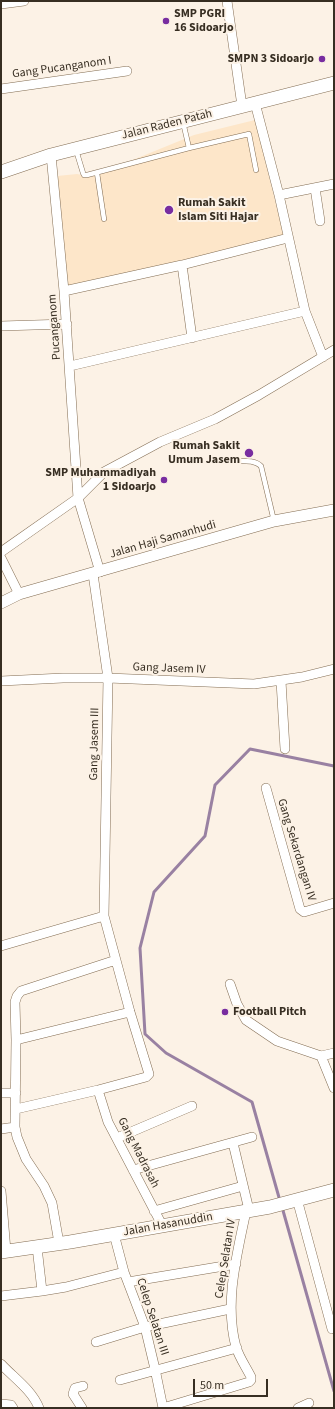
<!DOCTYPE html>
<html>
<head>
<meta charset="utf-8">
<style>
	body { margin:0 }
	#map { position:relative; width:335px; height:1409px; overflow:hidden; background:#fcf2e6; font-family:"Source Sans 3",sans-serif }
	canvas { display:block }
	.frame { position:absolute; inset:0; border:2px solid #372e22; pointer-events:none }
	.scale { position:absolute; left:193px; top:1379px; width:75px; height:18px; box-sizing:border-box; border:2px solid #372e22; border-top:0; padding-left:5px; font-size:12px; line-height:14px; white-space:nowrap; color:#372e22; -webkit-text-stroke:3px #fcf2e6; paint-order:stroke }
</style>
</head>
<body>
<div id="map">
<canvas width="335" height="1409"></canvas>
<div class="frame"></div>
<div class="scale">50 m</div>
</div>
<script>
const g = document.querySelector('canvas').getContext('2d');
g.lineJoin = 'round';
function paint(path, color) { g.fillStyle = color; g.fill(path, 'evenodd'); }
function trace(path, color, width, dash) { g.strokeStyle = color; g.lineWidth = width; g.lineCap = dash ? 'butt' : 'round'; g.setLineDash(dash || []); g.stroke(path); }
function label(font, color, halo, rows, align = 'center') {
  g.font = font + ' "Source Sans 3",sans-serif'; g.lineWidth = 4; g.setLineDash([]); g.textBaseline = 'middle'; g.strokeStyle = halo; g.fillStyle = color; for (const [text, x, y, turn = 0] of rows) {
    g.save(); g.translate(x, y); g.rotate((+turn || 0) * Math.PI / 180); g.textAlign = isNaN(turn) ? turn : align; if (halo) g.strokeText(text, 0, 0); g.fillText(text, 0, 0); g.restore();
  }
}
paint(new Path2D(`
	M 255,120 L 284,237 L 66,288 L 57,176 L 77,174 L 91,177 L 194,135 Z`), '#fde6c9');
trace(new Path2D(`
	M 280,1201 L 252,1102 L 166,1053 L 145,1034 L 140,948 L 154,892 L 205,836 L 215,785 L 250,749 L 334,766
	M 282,1207 L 334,1391`), '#9981a2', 3);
const service = new Path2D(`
	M 183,122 L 189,148
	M 76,150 L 83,173 L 84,175 L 87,175 L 189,148 L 249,134 L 256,170
	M 97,173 L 104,219
	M 236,461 C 245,461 255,460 261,466 L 274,521`);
const minor = new Path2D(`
	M 227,1 L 242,106
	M 1,4 L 24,1
	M 1,89 L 127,71
	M 255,103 L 279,195 L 305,311 L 323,357
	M 51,155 L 64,291 L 78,498 L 100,572
	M 315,188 L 320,221
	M 279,195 L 334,184
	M 182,265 L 192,338
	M 64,291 L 182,265 L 288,238
	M 1,326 L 67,324
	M 70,366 L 305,311
	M 1,552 L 78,498 L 104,472 L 160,442 L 215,419 L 259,395 L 334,350
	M 1,558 L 19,594
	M 1,681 L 63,678 L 108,678 L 254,684 L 302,677 L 334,669
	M 281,681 L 285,749
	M 266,788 L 300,909 L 304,912 L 334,903
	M 1,946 L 104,916
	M 230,984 L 237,1004 L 246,1020 L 277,1041 L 321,1056 L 334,1053
	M 16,1040 L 130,1012
	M 321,1056 L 334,1088
	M 98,1090 L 108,1122 L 162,1225
	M 1,1093 L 16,1093
	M 16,1109 L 98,1090 L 146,1077 L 149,1074 L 130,1012 L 104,916 L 108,678 L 93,574
	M 1,1129 L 15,1127
	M 117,1138 L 192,1106
	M 233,1143 L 249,1210
	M 133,1170 L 252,1137
	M 1,1191 L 6,1251
	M 297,1199 L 332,1329
	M 154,1211 L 243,1186
	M 114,1234 L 124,1272 L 145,1327 L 155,1369 L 163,1408
	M 59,1243 L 52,1203 L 44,1186 L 26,1159 L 17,1137 L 15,1127 L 16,1040 L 15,1002 L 17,996 L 21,991 L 116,960
	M 37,1247 L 42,1291
	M 128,1282 L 236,1264
	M 1,1296 L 42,1291 L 66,1287 L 124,1272
	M 96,1342 L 145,1327 L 230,1309
	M 1,1364 C 14,1378 32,1390 39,1408
	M 120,1380 L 237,1348
	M 1,1404 L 11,1405 L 13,1408
	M 82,1408 L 73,1394 L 75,1388 L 83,1386
	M 163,1408 L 249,1382 L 251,1380 L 251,1377 C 246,1367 239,1357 236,1347 C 224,1302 237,1255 246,1211
	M 298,1408 L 309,1403`);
const tertiary = new Path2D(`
	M 1,603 L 19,594 L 246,529 L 274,521 L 334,510`);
const secondary = new Path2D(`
	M 1,172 L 51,155 L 334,83
	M 1,1252 L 70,1242 L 270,1207 L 334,1190`);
trace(service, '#836d53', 5.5);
trace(minor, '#836d53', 10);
trace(tertiary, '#836d53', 12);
trace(secondary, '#836d53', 14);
trace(service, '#fff', 4.5);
trace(minor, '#fff', 9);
trace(tertiary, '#fff', 11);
trace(secondary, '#fff', 13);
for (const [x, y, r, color] of [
	[166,21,4,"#782da0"],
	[322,59,4,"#782da0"],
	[169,210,5,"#782da0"],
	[249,453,5,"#782da0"],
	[164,480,4,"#782da0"],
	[225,1012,4,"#782da0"]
]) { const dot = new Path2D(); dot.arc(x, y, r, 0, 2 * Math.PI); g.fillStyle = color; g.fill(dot); trace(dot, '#fcf2e6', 1.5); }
label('bold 12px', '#372e22', '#fcf2e6', [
	["SMP PGRI",174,14],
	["16 Sidoarjo",174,28],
	["SMPN 3 Sidoarjo",314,59,"right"],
	["Rumah Sakit",178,203],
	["Islam Siti Hajar",178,217],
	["Rumah Sakit",240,446,"right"],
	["Umum Jasem",240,460,"right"],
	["SMP Muhammadiyah",156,473,"right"],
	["1 Sidoarjo",156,487,"right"],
	["Football Pitch",233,1012]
], 'left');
label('12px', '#372e22', '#fcf2e6', [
	["Gang Pucanganom I",62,68,-8],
	["Jalan Raden Patah",167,125,-14],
	["Pucanganom",55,327,-94],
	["Jalan Haji Samanhudi",163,540,-16],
	["Gang Jasem IV",169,669,2],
	["Gang Jasem III",95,744,-89],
	["Gang Sekardangan IV",296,850,73],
	["Gang Madrasah",138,1153,63],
	["Jalan Hasanuddin",168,1225,-10],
	["Celep Selatan IV",226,1259,-81],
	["Celep Selatan III",152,1317,72]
]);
</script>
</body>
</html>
